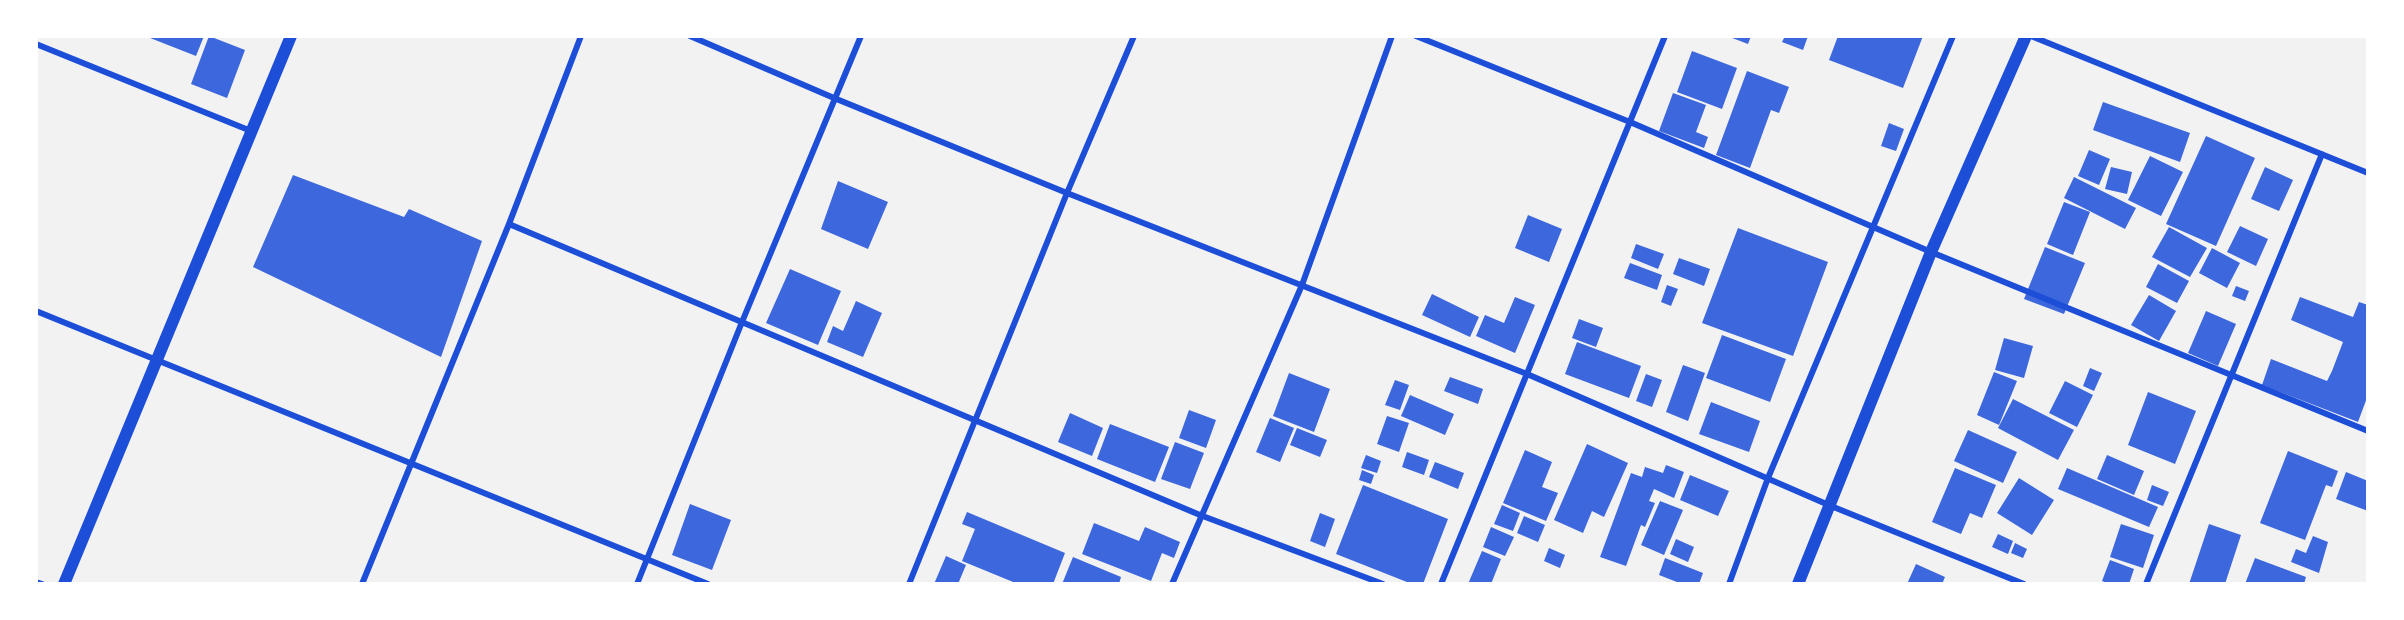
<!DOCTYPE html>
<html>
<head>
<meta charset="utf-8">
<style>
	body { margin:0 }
	#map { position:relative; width:2404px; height:620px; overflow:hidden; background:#f2f2f2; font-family:"Sofia Sans Condensed",sans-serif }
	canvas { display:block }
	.frame { position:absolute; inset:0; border:38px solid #fff; pointer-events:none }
</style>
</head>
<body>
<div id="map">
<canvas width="2404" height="620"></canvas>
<div class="frame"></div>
</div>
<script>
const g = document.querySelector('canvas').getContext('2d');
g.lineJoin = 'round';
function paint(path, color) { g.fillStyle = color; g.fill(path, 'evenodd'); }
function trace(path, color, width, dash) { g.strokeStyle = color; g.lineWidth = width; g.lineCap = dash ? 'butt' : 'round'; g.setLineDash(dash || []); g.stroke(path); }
paint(new Path2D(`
	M 145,36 L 204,36 L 196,56 Z
	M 209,36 L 245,50 L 227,98 L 191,84 Z
	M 1727,36 L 1751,36 L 1748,44 Z
	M 1785,36 L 1808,36 L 1803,50 L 1782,42 Z
	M 1838,36 L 1923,36 L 1903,88 L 1829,60 Z
	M 1692,51 L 1737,68 L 1722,109 L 1677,92 Z
	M 1747,71 L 1789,87 L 1779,113 L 1771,110 L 1750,168 L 1716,155 Z
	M 1673,93 L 1706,105 L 1696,132 L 1708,137 L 1704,148 L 1659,131 Z
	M 2103,102 L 2190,133 L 2180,162 L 2093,130 Z
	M 1889,123 L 1904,129 L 1896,151 L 1881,146 Z
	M 2206,136 L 2255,158 L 2216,246 L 2166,224 Z
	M 2089,150 L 2110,159 L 2099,185 L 2078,176 Z
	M 2150,156 L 2183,172 L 2161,216 L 2128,200 Z
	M 2111,167 L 2132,172 L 2127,194 L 2105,189 Z
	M 2265,167 L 2293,180 L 2279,211 L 2251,199 Z
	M 293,175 L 404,217 L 409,209 L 482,241 L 441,357 L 253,267 Z
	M 2074,177 L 2136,208 L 2125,229 L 2064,198 Z
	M 838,181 L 888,202 L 868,249 L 821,229 Z
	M 2064,202 L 2090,212 L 2073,255 L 2047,244 Z
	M 1528,215 L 1562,229 L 1549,262 L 1515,248 Z
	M 2240,226 L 2268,239 L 2256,266 L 2227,252 Z
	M 2169,227 L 2207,248 L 2190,277 L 2152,257 Z
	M 1738,228 L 1828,262 L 1793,356 L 1702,323 Z
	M 1636,244 L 1664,254 L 1658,269 L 1631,258 Z
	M 2045,247 L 2085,263 L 2064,314 L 2024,299 Z
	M 2212,248 L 2240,263 L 2227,288 L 2199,273 Z
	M 1679,258 L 1710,269 L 1704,286 L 1673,274 Z
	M 1630,263 L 1662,275 L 1657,290 L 1624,278 Z
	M 2158,264 L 2189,281 L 2177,303 L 2146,287 Z
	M 790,269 L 841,291 L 818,345 L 766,323 Z
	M 1667,285 L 1678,289 L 1671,306 L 1661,302 Z
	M 2236,286 L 2249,291 L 2245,301 L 2232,296 Z
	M 1432,294 L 1479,317 L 1470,337 L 1422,315 Z
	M 2149,295 L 2176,311 L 2159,341 L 2131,325 Z
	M 1515,297 L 1535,305 L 1515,353 L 1476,336 L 1485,315 L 1504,323 Z
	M 2300,297 L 2353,317 L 2359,302 L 2368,305 L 2368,395 L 2358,422 L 2262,385 L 2271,359 L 2327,381 L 2332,371 L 2343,342 L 2291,320 Z
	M 856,301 L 882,313 L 863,357 L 827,342 L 833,326 L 843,331 Z
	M 2206,311 L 2236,324 L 2218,366 L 2188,353 Z
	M 1579,319 L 1603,328 L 1596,347 L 1572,338 Z
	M 1722,335 L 1786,359 L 1770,402 L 1706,378 Z
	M 2004,338 L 2033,346 L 2024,378 L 1995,370 Z
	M 1577,342 L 1641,366 L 1629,398 L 1565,374 Z
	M 1683,365 L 1705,373 L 1688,421 L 1666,412 Z
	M 2090,368 L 2102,373 L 2094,391 L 2083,386 Z
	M 1994,372 L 2017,381 L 1999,425 L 1977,415 Z
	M 1289,373 L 1330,389 L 1314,432 L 1273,416 Z
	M 1646,374 L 1662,380 L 1652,407 L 1636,401 Z
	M 1450,377 L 1483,389 L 1478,404 L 1444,391 Z
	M 1395,380 L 1409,385 L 1400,410 L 1385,405 Z
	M 2065,381 L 2093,395 L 2077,427 L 2049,413 Z
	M 2148,392 L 2196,411 L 2175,464 L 2128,445 Z
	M 1410,395 L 1454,414 L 1445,435 L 1401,416 Z
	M 2013,399 L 2074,430 L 2058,460 L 1998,428 Z
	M 1711,402 L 1760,421 L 1749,452 L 1699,434 Z
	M 1189,410 L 1216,420 L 1206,448 L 1179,438 Z
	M 1070,413 L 1103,428 L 1092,456 L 1058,442 Z
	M 1387,416 L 1409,423 L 1399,452 L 1377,444 Z
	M 1270,418 L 1294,428 L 1280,462 L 1256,452 Z
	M 1110,424 L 1169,447 L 1155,482 L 1097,459 Z
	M 1297,428 L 1327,440 L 1320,457 L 1290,445 Z
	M 1968,430 L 2017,452 L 2003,483 L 1954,461 Z
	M 1175,442 L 1204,453 L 1190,489 L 1161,479 Z
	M 1587,444 L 1628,463 L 1604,517 L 1592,511 L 1583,533 L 1554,520 Z
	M 1525,450 L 1552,462 L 1542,487 L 1558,493 L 1546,521 L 1503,503 Z
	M 2288,451 L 2338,471 L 2332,487 L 2326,485 L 2305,540 L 2260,523 Z
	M 1407,452 L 1429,460 L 1424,475 L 1402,467 Z
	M 1366,455 L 1381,461 L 1377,473 L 1361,468 Z
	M 2107,455 L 2144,471 L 2134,495 L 2097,479 Z
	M 1435,462 L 1464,473 L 1458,489 L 1429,477 Z
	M 1666,465 L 1684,472 L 1674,498 L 1654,489 L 1649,501 L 1655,503 L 1645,527 L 1641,525 L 1626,566 L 1600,557 L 1631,473 L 1642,477 L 1645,467 L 1663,473 Z
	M 1955,468 L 1996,485 L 1982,518 L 1970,513 L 1961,534 L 1932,522 Z
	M 2067,468 L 2158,507 L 2149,527 L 2058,489 Z
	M 1362,470 L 1374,475 L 1371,484 L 1359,480 Z
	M 2346,472 L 2368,481 L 2368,511 L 2336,499 Z
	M 1690,475 L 1729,491 L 1718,516 L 1680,500 Z
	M 2019,478 L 2054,500 L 2032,535 L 1997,513 Z
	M 1363,485 L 1448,519 L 1423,584 L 1412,584 L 1336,554 Z
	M 2152,485 L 2169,492 L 2163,506 L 2147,500 Z
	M 1660,501 L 1683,510 L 1664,555 L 1641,545 Z
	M 690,504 L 731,520 L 712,570 L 672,555 Z
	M 1502,505 L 1520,513 L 1513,531 L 1494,524 Z
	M 967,512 L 1065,553 L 1053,584 L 1018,584 L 962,561 L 975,529 L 962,524 Z
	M 1320,513 L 1335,519 L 1325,547 L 1310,541 Z
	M 1524,516 L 1545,525 L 1538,542 L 1517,533 Z
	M 1094,523 L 1139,541 L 1145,527 L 1180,542 L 1174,558 L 1162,553 L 1151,581 L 1082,554 Z
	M 2121,524 L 2154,535 L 2143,568 L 2110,557 Z
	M 2209,524 L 2241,535 L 2225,584 L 2189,584 Z
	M 1491,527 L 1514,537 L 1505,556 L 1483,547 Z
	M 1998,534 L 2013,541 L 2008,554 L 1992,547 Z
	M 2313,536 L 2328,542 L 2319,573 L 2291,562 L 2296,549 L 2306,553 Z
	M 1676,539 L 1694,547 L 1688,562 L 1670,554 Z
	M 2015,543 L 2027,549 L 2023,558 L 2011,553 Z
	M 1549,548 L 1565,555 L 1560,568 L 1544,561 Z
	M 1482,551 L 1501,559 L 1491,584 L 1468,584 Z
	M 946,556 L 966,565 L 958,584 L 934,584 Z
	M 1073,557 L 1121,577 L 1119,584 L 1062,584 Z
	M 1665,558 L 1703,573 L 1699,584 L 1682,584 L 1659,575 Z
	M 2255,558 L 2306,577 L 2304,584 L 2245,584 Z
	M 2110,560 L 2134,569 L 2129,584 L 2110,584 L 2102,581 Z
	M 1916,564 L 1945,577 L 1942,584 L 1907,584 Z`), '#3d67dc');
trace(new Path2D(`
	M 690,36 L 834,98 L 1067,193 L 1527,374 L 1831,506 L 2024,584
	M 1416,36 L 1630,122 L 1931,252 L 2368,431
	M 2031,36 L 2368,173
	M 36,44 L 251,131
	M 509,224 L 1200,515 L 1383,584
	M 36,311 L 708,584
	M 36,582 L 42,584
	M 362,584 L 509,224 L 581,36
	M 637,584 L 742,322 L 861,36
	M 909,584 L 1067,193 L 1134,36
	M 1172,584 L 1302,285 L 1392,36
	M 1441,584 L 1665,36
	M 1729,584 L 1768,478 L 1953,36
	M 2146,584 L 2322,154`), '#1d4ed8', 6);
trace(new Path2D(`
	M 64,584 L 291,36
	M 1798,584 L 1931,252 L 2026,36`), '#1d4ed8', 12);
</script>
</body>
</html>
